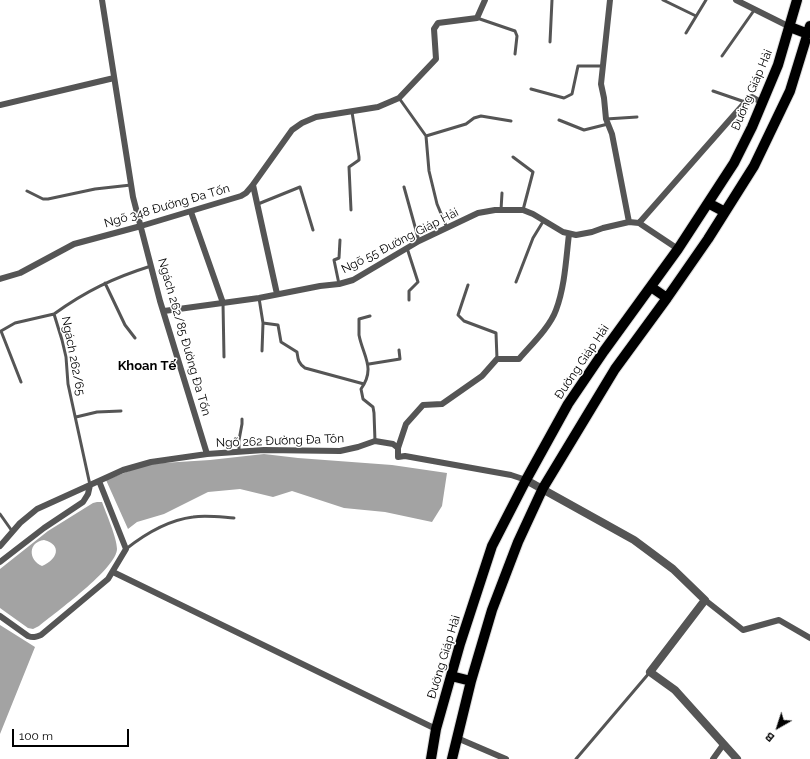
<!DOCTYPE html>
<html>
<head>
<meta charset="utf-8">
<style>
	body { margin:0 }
	#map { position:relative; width:810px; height:759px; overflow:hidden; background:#fff; font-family:Raleway,sans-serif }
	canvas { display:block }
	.north { position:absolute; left:758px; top:707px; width:40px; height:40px; -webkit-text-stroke:3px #fff; paint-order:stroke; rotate:219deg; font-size:11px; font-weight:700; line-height:16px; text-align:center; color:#000 }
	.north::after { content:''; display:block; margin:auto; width:14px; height:18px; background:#000; clip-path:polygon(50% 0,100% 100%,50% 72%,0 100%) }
	.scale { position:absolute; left:12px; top:729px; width:117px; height:18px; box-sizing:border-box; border:2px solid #000; border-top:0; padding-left:5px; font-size:12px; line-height:14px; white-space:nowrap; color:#000; -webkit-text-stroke:3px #fff; paint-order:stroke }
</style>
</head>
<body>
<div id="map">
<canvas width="810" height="759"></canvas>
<div class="north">B</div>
<div class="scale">100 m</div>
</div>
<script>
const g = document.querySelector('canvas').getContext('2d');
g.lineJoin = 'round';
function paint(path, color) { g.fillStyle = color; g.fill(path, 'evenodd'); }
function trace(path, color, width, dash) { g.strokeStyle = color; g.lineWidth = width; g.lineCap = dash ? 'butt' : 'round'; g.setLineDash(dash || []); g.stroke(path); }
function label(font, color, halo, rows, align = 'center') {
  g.font = font + ' Raleway,sans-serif'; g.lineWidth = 3; g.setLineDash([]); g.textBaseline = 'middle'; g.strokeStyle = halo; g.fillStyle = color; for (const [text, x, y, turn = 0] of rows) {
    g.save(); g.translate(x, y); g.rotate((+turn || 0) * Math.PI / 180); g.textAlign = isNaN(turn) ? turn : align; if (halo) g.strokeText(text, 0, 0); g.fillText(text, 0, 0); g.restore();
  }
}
paint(new Path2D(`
	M 264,454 L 298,458 L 392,465 L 447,473 L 442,506 L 432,522 L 385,512 L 344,508 L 292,491 L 273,497 L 240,489 L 208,492 L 164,514 L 137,522 L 128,529 L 106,480 L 147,464 L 210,460 Z
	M 97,502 L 102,502 C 106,513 117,538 117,549 C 117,568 55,613 39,626 L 33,629 L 28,628 L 0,608 L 0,569 L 48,531 L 93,503 ZM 44,540 C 63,545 57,560 42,566 C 28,560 28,542 44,540 Z
	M 0,625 L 35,647 L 0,734 Z`), '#a3a3a3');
const trunk = new Path2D(`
	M 790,27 L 808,34
	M 708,203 L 725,212
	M 651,287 L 667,298
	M 451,676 L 471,681
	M 431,759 L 436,729 L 460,644 L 492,546 L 526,480 L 568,404 L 604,351 L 678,249 L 734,163 L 752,127 L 778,65 L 797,0
	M 452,759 L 471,681 L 492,610 L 518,542 L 543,488 L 615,369 L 667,298 L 708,239 L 754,166 L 790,91 L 810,26`);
trace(trunk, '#dbdbdb', 12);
trace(new Path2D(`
	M 663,0 L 696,16
	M 477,18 L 515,31 L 517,36 L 515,54
	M 686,33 L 706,0
	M 550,42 L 552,0
	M 722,56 L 755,9
	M 531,89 L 564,98 L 572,94 L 578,66 L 603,66
	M 713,91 L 745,102
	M 399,98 L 426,136 L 429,171 L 437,204 L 447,228
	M 606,119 L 637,117
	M 559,120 L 584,130 L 608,124
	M 426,136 L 466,124 L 474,118 L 481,116 L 511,121
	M 513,157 L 533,172 L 523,210
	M 404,187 L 419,241
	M 27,191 L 43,199 L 48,199 L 95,189 L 131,185
	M 258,204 L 300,187 L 313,230
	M 351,210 L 349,167 L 359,160 L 359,157 L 352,112
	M 501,210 L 502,193
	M 407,248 L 418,282 L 409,291 L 409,300
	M 516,282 L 533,238 L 544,220
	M 105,283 L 125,325 L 135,338
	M 339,284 L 334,260 L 339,258 L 340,240
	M 468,285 L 458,315 L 464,321 L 496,333 L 497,359
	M 259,298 L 263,323 L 262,351
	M 223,303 L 224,357
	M 370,316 L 359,319 C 359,324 359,330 359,335 C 363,356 376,368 361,389 L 363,399 L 373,407 L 374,413 L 375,441
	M 263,323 L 278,325 L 281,342 L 297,352 C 298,359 298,363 305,368 L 364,384
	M 369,364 L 400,359 L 399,350
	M 21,382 L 1,331 L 15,323 L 54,314
	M 76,417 L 97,412 L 121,411
	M 239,452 L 239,440 L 242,424 L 242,419
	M 90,485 L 68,384 L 66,357 L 62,340 L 54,314 C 86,291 113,278 151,266
	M 0,514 L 12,531
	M 126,549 C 145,534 169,520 193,517 C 206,515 220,517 234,518
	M 576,759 L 650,672`), '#555', 3);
trace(new Path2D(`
	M 102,0 L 133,197 L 160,301 L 207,454
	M 610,0 L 601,84 L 604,98 L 606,119 L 612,134 L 629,222
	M 736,0 L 790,27
	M 0,105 L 114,78
	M 253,185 L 277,294
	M 191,212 L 223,303
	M 639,223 L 749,98 L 752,97 L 761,102
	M 0,279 L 20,273 L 74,244 L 141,226 L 241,196 L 246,193 L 252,186 L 292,130 L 302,123 L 316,117 L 378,107 L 399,98 L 436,59 L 434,29 L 438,23 L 477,18 L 485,0
	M 164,311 L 259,298 L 320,286 L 339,284 L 353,280 L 419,241 L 478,213 L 495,210 L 523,210 L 533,214 L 563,232 L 576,235 L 592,232 L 603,228 L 629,222 L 639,223 L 678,249
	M 398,448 L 406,424 L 423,405 L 442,404 L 482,376 L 497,359 L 519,359 C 531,345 550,327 556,310 C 565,286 566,259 569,234
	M 0,546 L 20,523 L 37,509 L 123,470 L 151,462 L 207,454 L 264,450 L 340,451 L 358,447 L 375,441 L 393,444 L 398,448 L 398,457 L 405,456 L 511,475 L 526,480
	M 0,562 L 44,528 L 83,502 L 88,494 L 90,485
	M 113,572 L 436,729
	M 705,600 L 743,630 L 779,620 L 810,638
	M 0,616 L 28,636 C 33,638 36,637 41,635 L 108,579 L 126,549 L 99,481
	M 457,738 L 506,759
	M 713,759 L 723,745`), '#555', 6);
trace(new Path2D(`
	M 526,480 L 634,540 L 673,569 L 705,600 L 650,672 L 675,690 L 737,759`), '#555', 8);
trace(trunk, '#000', 10);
label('12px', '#000', '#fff', [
	["Đường Giáp Hải",752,90,-67],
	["Ngõ 348 Đường Đa Tốn",167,206,-16],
	["Ngõ 55 Đường Giáp Hải",400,241,-27],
	["Ngách 262/85 Đường Đa Tốn",184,337,74],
	["Ngách 262/65",73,356,79],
	["Đường Giáp Hải",582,362,-56],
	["Ngõ 262 Đường Đa Tôn",280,441,-2],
	["Đường Giáp Hải",444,657,-73]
]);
label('bold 13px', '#000', '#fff', [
	["Khoan Tế",147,366]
]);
</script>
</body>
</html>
